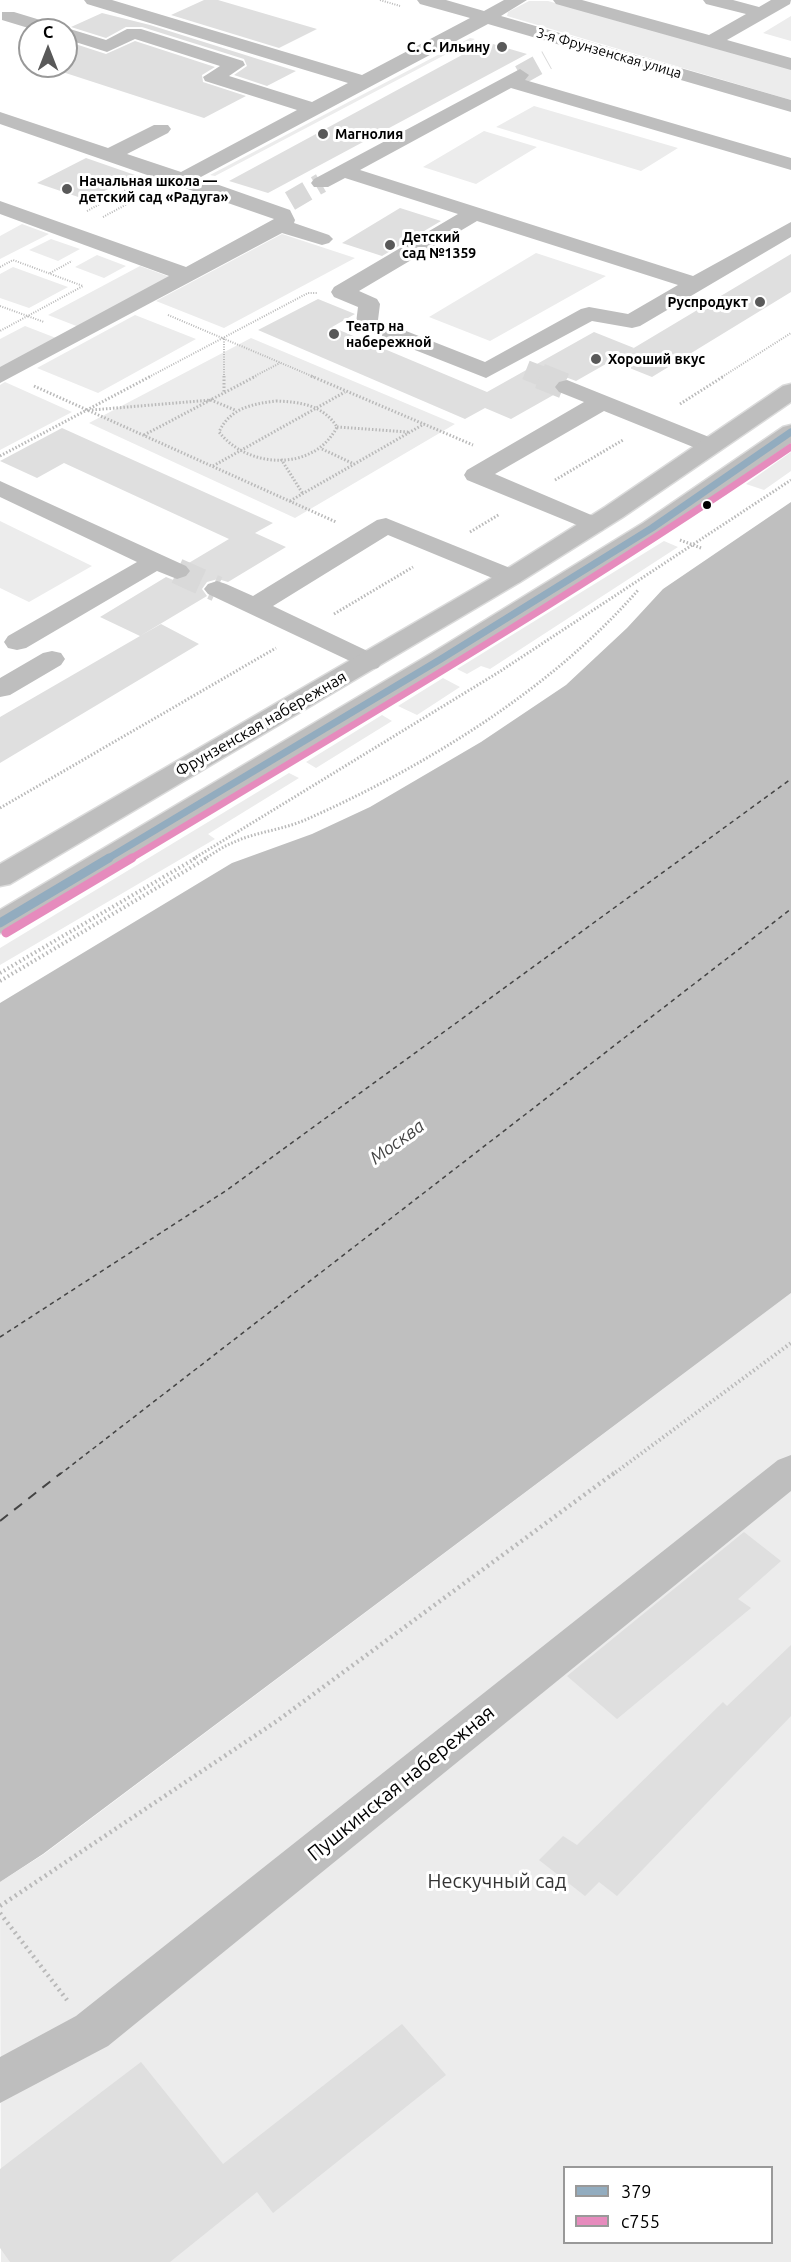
<!DOCTYPE html>
<html>
<head>
<meta charset="utf-8">
<style>
	body { margin:0 }
	#map { position:relative; width:791px; height:2262px; overflow:hidden; background:#fff; font-family:Ubuntu,sans-serif }
	canvas { display:block }
	.legend { position:absolute; left:563px; top:2166px; width:210px; height:78px; box-sizing:border-box; background:#fff; border:2px solid #999; margin:0; padding:8px 10px; list-style:none; font-size:18px; color:#000 }
	.legend li { display:flex; align-items:center; gap:12px; height:30px }
	.legend b { width:30px; border:2px solid #999 }
	.north { position:absolute; left:18px; top:18px; width:60px; height:60px; box-sizing:border-box; background:#fff; border:2px solid #999; border-radius:50%; rotate:0deg; font-size:16px; font-weight:700; line-height:24px; text-align:center; color:#000 }
	.north::after { content:''; display:block; margin:auto; width:21px; height:27px; background:#595959; clip-path:polygon(50% 0,100% 100%,50% 72%,0 100%) }
</style>
</head>
<body>
<div id="map">
<canvas width="791" height="2262"></canvas>
<ul class="legend">
<li><b style="height:8px;background:#92acbf"></b>379</li>
<li><b style="height:8px;background:#e68bbd"></b>с755</li>
</ul>
<div class="north">С</div>
</div>
<script>
const g = document.querySelector('canvas').getContext('2d');
g.lineJoin = 'round';
function paint(path, color) { g.fillStyle = color; g.fill(path, 'evenodd'); }
function trace(path, color, width, dash) { g.strokeStyle = color; g.lineWidth = width; g.lineCap = dash ? 'butt' : 'round'; g.setLineDash(dash || []); g.stroke(path); }
function label(font, color, halo, rows, align = 'center') {
  g.font = font + ' Ubuntu,sans-serif'; g.lineWidth = 6; g.setLineDash([]); g.textBaseline = 'middle'; g.strokeStyle = halo; g.fillStyle = color; for (const [text, x, y, turn = 0] of rows) {
    g.save(); g.translate(x, y); g.rotate((+turn || 0) * Math.PI / 180); g.textAlign = isNaN(turn) ? turn : align; if (halo) g.strokeText(text, 0, 0); g.fillText(text, 0, 0); g.restore();
  }
}
paint(new Path2D(`
	M 529,1 L 548,1 L 791,69 L 791,100 L 507,16 L 508,12 Z
	M 791,16 L 791,41 L 763,33 Z
	M 470,38 L 475,39 L 215,176 L 210,175 Z
	M 534,106 L 678,148 L 641,171 L 496,127 Z
	M 484,131 L 537,147 L 476,184 L 423,167 Z
	M 22,224 L 49,234 L 0,259 L 0,236 Z
	M 282,234 L 355,258 L 224,328 L 156,301 Z
	M 51,239 L 80,249 L 58,261 L 29,250 Z
	M 536,253 L 606,276 L 490,341 L 429,317 Z
	M 97,255 L 126,266 L 104,278 L 75,267 Z
	M 140,266 L 170,277 L 79,327 L 48,315 Z
	M 13,267 L 68,287 L 29,308 L 0,298 L 0,274 Z
	M 135,315 L 196,339 L 98,393 L 37,368 Z
	M 25,326 L 56,338 L 0,368 L 0,339 Z
	M 251,338 L 455,424 L 295,518 L 89,423 Z
	M 5,382 L 72,412 L 0,450 L 0,385 Z
	M 791,452 L 791,471 L 764,490 L 746,484 Z
	M 0,521 L 92,566 L 29,602 L 0,588 Z
	M 664,541 L 678,547 L 490,669 L 481,666 L 467,674 L 457,669 Z
	M 443,678 L 460,687 L 417,715 L 398,706 Z
	M 382,715 L 392,721 L 316,768 L 306,762 Z
	M 289,773 L 299,778 L 208,834 L 215,839 L 0,965 L 0,948 Z
	M 791,1293 L 791,2262 L 1,2262 L 0,1882 L 44,1854 ZM 564,2168 L 772,2168 L 772,2242 L 564,2242 Z`), '#ececec');
paint(new Path2D(`
	M 791,502 L 791,1293 L 43,1854 L 0,1882 L 0,1003 L 232,863 L 312,834 L 370,807 L 481,742 L 566,685 L 627,628 L 663,589 Z`), '#bfbfbf');
trace(new Path2D(`
	M 0,1337 L 227,1190 L 791,779
	M 59,1475 L 791,909`), '#444', 1.5, [4.5, 4]);
trace(new Path2D(`
	M 0,1521 L 61,1473`), '#444', 2, [10, 8]);
paint(new Path2D(`
	M 204,0 L 218,0 L 317,29 L 279,48 L 171,15 Z
	M 102,13 L 150,25 L 296,71 L 267,86 L 234,75 L 247,66 L 244,59 L 142,27 L 126,27 L 106,38 L 71,27 Z
	M 66,41 L 106,54 L 135,41 L 215,67 L 202,75 L 203,82 L 246,96 L 204,118 L 44,66 L 66,66 Z
	M 486,42 L 527,54 L 268,193 L 229,181 Z
	M 86,158 L 135,175 L 87,200 L 37,183 Z
	M 400,208 L 441,221 L 382,256 L 342,243 Z
	M 791,254 L 791,292 L 652,377 L 612,361 Z
	M 318,299 L 355,314 L 332,327 L 487,392 L 594,332 L 634,348 L 576,381 L 568,378 L 558,380 L 553,387 L 557,393 L 511,419 L 485,408 L 465,419 L 258,330 Z
	M 62,428 L 273,523 L 255,533 L 286,547 L 228,582 L 218,579 L 207,582 L 202,589 L 207,596 L 140,636 L 161,624 L 199,644 L 0,763 L 0,717 L 140,636 L 100,617 L 166,577 L 176,581 L 187,578 L 192,571 L 187,564 L 229,539 L 64,463 L 37,478 L 0,461 Z
	M 744,1532 L 781,1561 L 738,1599 L 751,1608 L 617,1719 L 567,1676 Z
	M 791,1645 L 791,1716 L 617,1896 L 599,1882 L 585,1896 L 539,1860 L 563,1836 L 577,1845 L 723,1702 L 727,1706 Z
	M 402,2024 L 446,2075 L 273,2213 L 257,2192 L 170,2262 L 10,2262 L 0,2248 L 0,2169 L 141,2062 L 223,2164 Z`), '#dfdfdf');
trace(new Path2D(`
	M 520,75 L 547,60
	M 290,201 L 321,183
	M 526,370 L 544,377`), '#d9d9d9', 20, [20, 10]);
trace(new Path2D(`
	M 540,376 L 567,387
	M 177,571 L 217,589`), '#d9d9d9', 26, [26, 13]);
const major = new Path2D(`
	M 791,384 L 791,402 L 623,517 L 520,582 L 10,884 L 0,886 L 0,864 L 502,572 L 605,507 L 783,386 Z
	M 791,425 L 791,443 C 539,618 273,771 11,930 L 0,933 L 0,910 L 432,653 L 643,523 L 783,427 Z`);
trace(major, '#dbdbdb', 3);
trace(new Path2D(`
	M 380,0 L 400,6
	M 87,211 L 128,189
	M 103,217 L 144,195
	M 0,267 L 13,260 L 83,286 L 0,331
	M 50,273 L 72,261
	M 0,306 L 44,322
	M 168,315 L 314,377
	M 224,339 L 224,377
	M 149,377 L 308,293 L 317,293
	M 253,377 L 280,363
	M 722,377 L 791,333`), '#b9b9b9', 2, [1, 1.5]);
trace(new Path2D(`
	M 224,376 L 224,393
	M 311,376 L 473,445
	M 34,386 L 336,522
	M 276,401 C 301,402 323,405 337,427 C 314,472 248,469 219,432 C 230,408 252,404 276,401 Z
	M 680,404 L 724,376
	M 92,410 L 211,400 L 235,410
	M 337,427 L 408,432
	M 144,435 L 256,376
	M 322,449 L 354,464
	M 0,456 L 151,376
	M 281,459 L 303,494
	M 213,466 L 345,392
	M 555,480 L 623,440
	M 290,501 L 424,424
	M 470,532 L 500,514
	M 680,540 L 701,548
	M 334,614 L 413,567
	M 0,808 L 276,648
	M 193,859 L 499,672 L 791,480
	M 204,859 C 213,854 222,847 232,843 C 255,832 282,830 305,820 C 425,767 553,688 639,589`), '#b9b9b9', 3, [1.5, 2]);
trace(new Path2D(`
	M 0,973 L 196,858
	M 0,981 L 207,858
	M 612,1475 L 791,1343`), '#b9b9b9', 4, [1.5, 3]);
trace(new Path2D(`
	M 0,1906 L 277,1721 L 614,1473
	M 0,1913 L 67,2000`), '#b9b9b9', 4.5, [2, 4]);
paint(new Path2D(`
	M 84,0 L 112,0 L 362,75 L 470,18 L 420,4 L 417,0 L 446,0 L 484,11 L 504,0 L 527,0 L 501,16 L 791,100 L 791,112 L 488,24 L 199,178 L 290,210 L 295,220 L 294,223 L 329,235 L 333,239 L 329,243 L 322,245 L 282,233 L 0,383 L 0,367 L 169,276 L 0,214 L 0,201 L 186,267 L 274,219 L 0,124 L 0,112 L 108,148 L 154,125 L 168,125 L 171,129 L 168,133 L 127,154 L 181,172 L 297,110 L 205,81 L 203,77 L 220,66 L 135,39 L 107,52 L 66,39 L 66,30 L 35,30 L 2,20 L 2,12 L 14,12 L 106,40 L 127,29 L 141,29 L 243,61 L 245,65 L 229,76 L 312,102 L 348,83 L 87,4 Z
	M 553,0 L 582,0 L 709,35 L 746,14 L 706,4 L 703,0 L 733,0 L 759,7 L 771,0 L 791,0 L 790,4 L 727,40 L 791,58 L 791,70 L 556,4 Z
	M 520,69 L 529,75 L 525,80 L 791,158 L 791,170 L 511,88 L 360,170 L 693,276 L 791,222 L 791,237 L 640,326 L 632,328 L 592,321 L 486,378 L 359,328 L 356,323 L 358,307 L 334,297 L 331,292 L 334,287 L 458,214 L 345,178 L 328,187 L 314,187 L 311,183 L 314,179 ZM 477,221 L 678,285 L 628,314 L 589,307 L 581,309 L 485,362 L 378,320 L 380,304 L 377,299 L 359,291 Z
	M 567,380 L 719,441 L 723,446 L 719,451 L 703,451 L 604,411 L 495,474 L 603,520 L 606,525 L 603,530 L 594,532 L 467,480 L 464,475 L 467,470 L 584,402 L 559,392 L 555,387 L 559,382 Z
	M 0,481 L 186,566 L 190,571 L 186,576 L 177,579 L 157,571 L 26,648 L 17,650 L 8,648 L 4,642 L 8,636 L 137,562 L 0,497 Z
	M 386,518 L 520,572 L 524,577 L 520,582 L 511,585 L 502,582 L 388,535 L 273,606 L 378,656 L 382,662 L 378,668 L 369,670 L 208,594 L 204,589 L 208,584 L 217,581 L 226,584 L 253,596 L 377,520 Z
	M 52,651 L 61,653 L 65,659 L 61,665 L 10,695 L 0,697 L 0,678 L 43,653 Z
	M 791,1455 L 791,1491 L 108,2046 L 0,2103 L 0,2057 L 76,2016 L 778,1460 Z`), '#bebebe');
paint(major, '#bebebe');
trace(new Path2D(`
	M 107,859 L 441,659 L 652,528 L 791,432`), '#92acbf', 7);
trace(new Path2D(`
	M 0,923 L 109,858`), '#92acbf', 9);
trace(new Path2D(`
	M 130,859 C 353,725 576,594 791,447`), '#e68bbd', 7);
trace(new Path2D(`
	M 6,933 L 132,858`), '#e68bbd', 9);
for (const [x, y, r, color] of [
	[502,47,6,"#595959"],
	[323,134,6,"#595959"],
	[67,189,6,"#595959"],
	[390,245,6,"#595959"],
	[760,302,6,"#595959"],
	[334,334,6,"#595959"],
	[596,359,6,"#595959"],
	[707,505,5,"#000"]
]) { const dot = new Path2D(); dot.arc(x, y, r, 0, 2 * Math.PI); g.fillStyle = color; g.fill(dot); trace(dot, '#fff', 2); }
label('bold 14px', '#000', '#fff', [
	["С. С. Ильину",490,47,"right"],
	["Магнолия",335,134],
	["Начальная школа —",79,181],
	["детский сад «Радуга»",79,197],
	["Детский",402,237],
	["сад №1359",402,253],
	["Руспродукт",748,302,"right"],
	["Театр на",346,326],
	["набережной",346,342],
	["Хороший вкус",608,359]
], 'left');
label('14px', '#000', '#fff', [
	["3-я Фрунзенская улица",609,53,16]
]);
label('16px', '#000', '#fff', [
	["Фрунзенская набережная",261,724,-30]
]);
label('italic 18px', '#444', '#fff', [
	["Москва",397,1142,-36]
]);
label('20px', '#000', '#fff', [
	["Пушкинская набережная",401,1783,-39]
]);
label('20px', '#333', '#fff', [
	["Нескучный сад",497,1881]
]);
</script>
</body>
</html>
